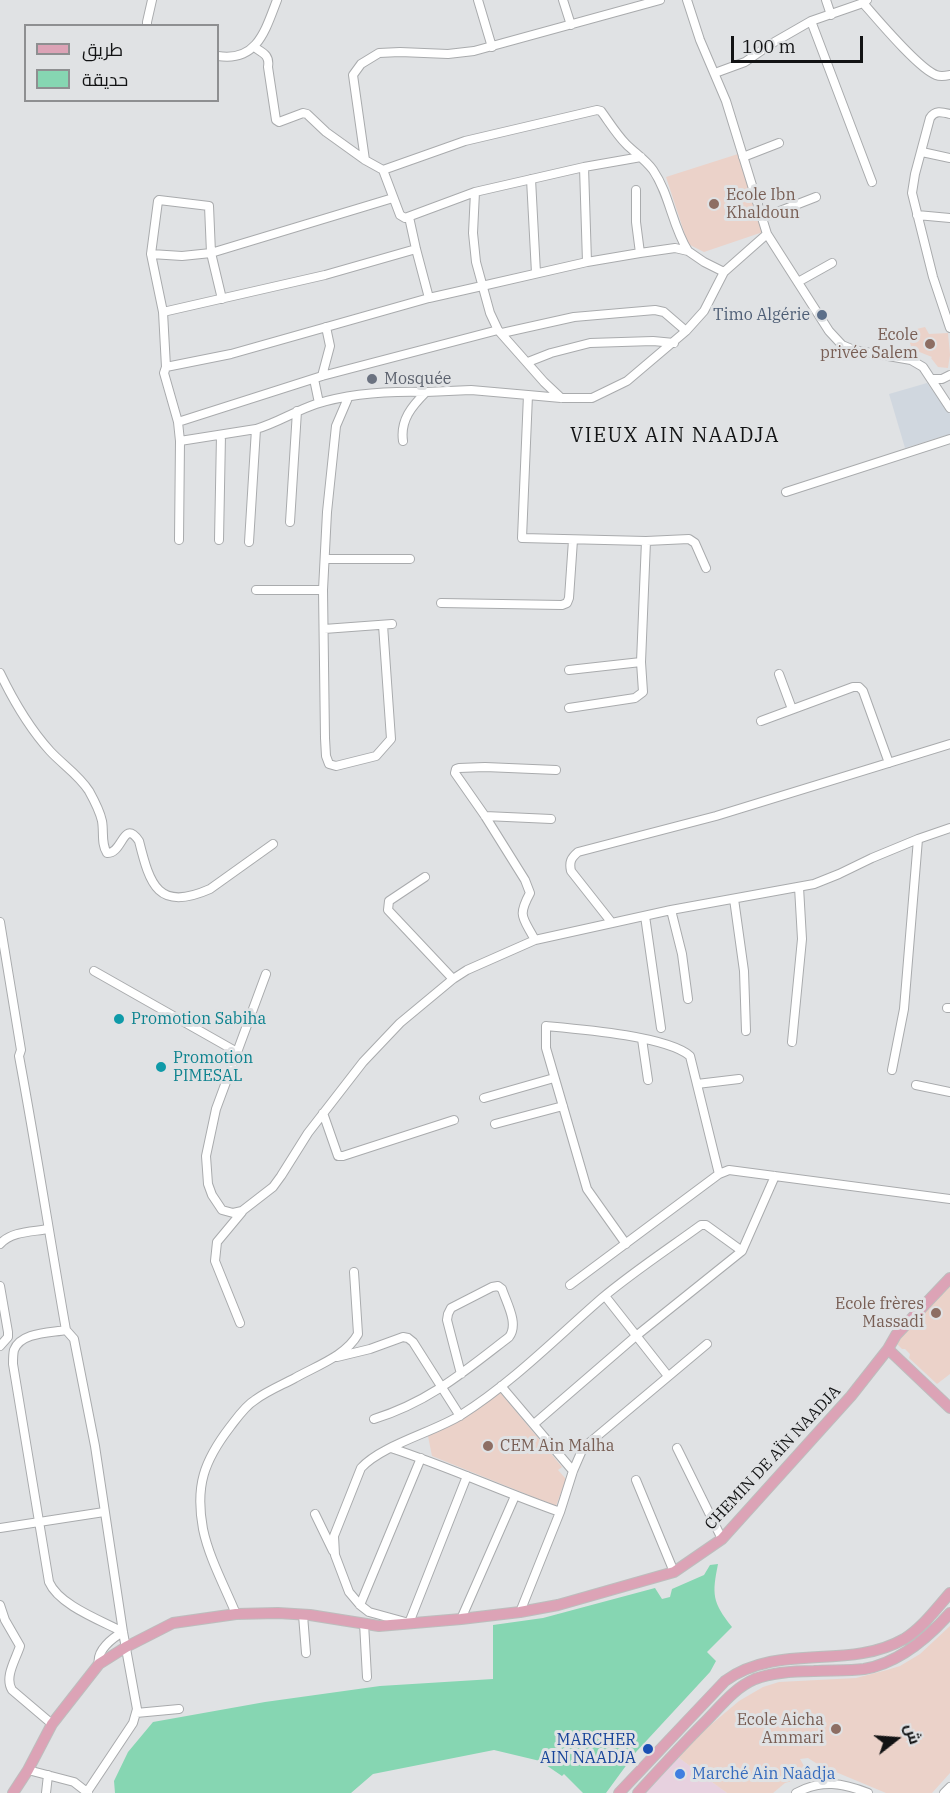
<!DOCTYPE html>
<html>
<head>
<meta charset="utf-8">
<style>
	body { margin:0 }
	#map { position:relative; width:950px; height:1793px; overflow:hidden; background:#e0e2e4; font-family:"IBM Plex Serif",Cairo,serif }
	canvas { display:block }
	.legend { position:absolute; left:24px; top:24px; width:195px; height:78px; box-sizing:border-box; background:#e0e2e4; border:2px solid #8e8f91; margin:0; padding:8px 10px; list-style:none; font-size:18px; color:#121314 }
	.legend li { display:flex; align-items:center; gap:12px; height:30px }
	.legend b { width:30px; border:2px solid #8e8f91 }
	.north { position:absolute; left:866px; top:1709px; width:60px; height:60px; -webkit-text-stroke:4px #e0e2e4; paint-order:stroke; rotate:73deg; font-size:16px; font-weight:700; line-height:24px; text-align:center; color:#121314 }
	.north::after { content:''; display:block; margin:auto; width:21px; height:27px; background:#121314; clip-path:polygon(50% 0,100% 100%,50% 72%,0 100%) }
	.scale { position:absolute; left:731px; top:36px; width:132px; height:27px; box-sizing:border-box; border:3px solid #121314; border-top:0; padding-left:8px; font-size:18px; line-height:21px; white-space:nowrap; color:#121314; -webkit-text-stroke:4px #e0e2e4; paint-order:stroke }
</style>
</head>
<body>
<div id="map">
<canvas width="950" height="1793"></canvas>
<ul class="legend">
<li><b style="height:8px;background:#dca3b6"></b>طريق</li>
<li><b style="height:16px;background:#86d6b2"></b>حديقة</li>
</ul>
<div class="north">ش</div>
<div class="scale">100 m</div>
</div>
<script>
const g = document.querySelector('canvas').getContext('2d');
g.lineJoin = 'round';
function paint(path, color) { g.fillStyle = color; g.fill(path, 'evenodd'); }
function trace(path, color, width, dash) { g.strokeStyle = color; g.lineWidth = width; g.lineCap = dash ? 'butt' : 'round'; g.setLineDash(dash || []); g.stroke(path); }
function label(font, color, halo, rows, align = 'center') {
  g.font = font + ' "IBM Plex Serif",serif'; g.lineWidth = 6; g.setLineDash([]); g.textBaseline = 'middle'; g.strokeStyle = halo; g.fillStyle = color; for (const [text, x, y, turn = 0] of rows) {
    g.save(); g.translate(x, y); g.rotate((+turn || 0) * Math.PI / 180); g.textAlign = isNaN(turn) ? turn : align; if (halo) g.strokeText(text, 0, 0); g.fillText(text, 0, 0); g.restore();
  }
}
paint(new Path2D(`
	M 675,1755 L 727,1793 L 643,1793 Z`), '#e7d1df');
paint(new Path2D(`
	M 927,383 L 950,414 L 950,434 L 905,448 L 889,394 Z`), '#d0d7df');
paint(new Path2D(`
	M 738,154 L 763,232 L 704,252 L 688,244 L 666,177 Z
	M 925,327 L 929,334 L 948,333 L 950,355 L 948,368 L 938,367 L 931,358 L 932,357 L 912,349 L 909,340 L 905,339 L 904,332 Z
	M 950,1284 L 950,1374 L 937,1384 L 909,1358 L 910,1354 L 905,1349 L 902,1349 L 894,1341 Z
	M 500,1392 L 562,1467 L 558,1470 L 566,1479 L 556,1506 L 432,1456 L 428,1436 L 463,1417 Z
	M 950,1626 L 950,1773 L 932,1793 L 886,1793 L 819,1765 L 808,1758 L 800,1759 L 804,1766 L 806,1777 L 785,1783 L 773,1793 L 727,1793 L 675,1755 L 739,1701 L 763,1687 L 779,1682 L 856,1678 L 887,1670 L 900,1666 L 920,1654 Z`), '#ebd2c9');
paint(new Path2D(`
	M 718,1564 C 712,1594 712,1602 732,1627 L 707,1652 L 716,1661 L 710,1672 L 636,1752 L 606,1793 L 583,1793 L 564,1774 L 562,1776 L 540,1761 L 494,1750 L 373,1774 L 351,1793 L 115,1793 L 114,1781 L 128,1752 L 153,1722 L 265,1702 L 380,1686 L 493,1679 L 493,1625 L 543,1618 L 655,1588 L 662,1599 L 670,1597 L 672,1589 L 704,1575 L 710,1565 Z`), '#86d6b2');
const minor = new Path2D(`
	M 478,0 L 492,47
	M 563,0 L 571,25
	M 687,0 L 700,40 L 726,101 L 767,234 L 829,331 L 842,345 L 854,350 L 911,360 L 923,367 L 950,408
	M 826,0 L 831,15
	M 863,3 C 878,20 918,68 936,75 C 941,77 945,76 950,75
	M 811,21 L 872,182
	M 147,26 L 147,22 L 152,0
	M 254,47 C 263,53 270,55 268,67 L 276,120 L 279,122 L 303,113 L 307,114 L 326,132 L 365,160 L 383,170
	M 218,56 C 257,62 265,31 277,0
	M 715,73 L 745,62 L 771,44 L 811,21 L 863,3 L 867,0
	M 950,114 C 942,112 935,110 930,118 L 915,174 L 912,193 L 933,277 L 950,328
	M 922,152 L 950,158
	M 641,157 L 584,167 L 475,192 L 405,218 L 400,215 L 383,170 L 465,141 L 597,110 L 601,111 C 609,122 617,135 626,144 C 635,153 646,160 653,170 C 670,195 672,226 688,251
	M 743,157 L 779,143
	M 365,160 L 353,75 L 361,64 L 379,53 L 400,52 L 448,54 L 474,51 L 660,0
	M 584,167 L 587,262
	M 531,179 L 536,273
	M 636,190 L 636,222 L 640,253
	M 475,192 L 473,233 L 476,262 L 490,313 L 498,330 L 544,382 L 561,398
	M 917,215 L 950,218
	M 409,217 L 416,249 L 429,298
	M 762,218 L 816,197
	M 151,254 L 163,312 L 166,367 L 164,373 L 178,422 L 180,441 L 179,540
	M 798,282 L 832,263
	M 222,299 L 211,253 L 209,206 L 159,200 L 158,201 L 151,254 L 182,256 L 211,253 L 393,198
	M 163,312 L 325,275 L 416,249
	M 502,333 L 574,317 L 655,310 L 664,312 L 686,331
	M 528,362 L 551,353 L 590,343 L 653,341 L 674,343
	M 166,367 L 231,354 L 429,298 L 482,286 L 587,262 L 640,253 L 675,248 L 688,251 L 704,262 L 724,272
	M 322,376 L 330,346 L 326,327
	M 314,379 L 319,403
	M 931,379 L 942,379 L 950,375
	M 348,398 L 336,426 L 327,512 L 323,590 L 325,738 L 326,756 L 329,764 L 336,766 L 376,756 L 391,739 L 383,625
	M 178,422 L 322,376 L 498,330
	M 180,441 L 256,429
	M 403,441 C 400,420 412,406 426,392 L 471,390 L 528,395
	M 786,492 L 950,439
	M 290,522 L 297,411
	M 219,540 L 221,435
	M 249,542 L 256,429 C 277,423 295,411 316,404 C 351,393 390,391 426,392
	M 325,559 L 410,559
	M 706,568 L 695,543 L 689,539 L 646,541 L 522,538 L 528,395 L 561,398 L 592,398 L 627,381 L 686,331 L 704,311 L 724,272 L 767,234
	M 256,590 L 323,590
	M 441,603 L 562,605 L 567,603 L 569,598 L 573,540
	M 324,629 L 392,624
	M 569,670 L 641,662
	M 0,673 C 13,700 30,729 50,751 C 63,765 79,775 89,791 C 94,800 100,812 102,821 C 104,832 101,844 107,853 C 123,854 123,818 139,841 C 150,885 158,912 210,889 L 273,844
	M 779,674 L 792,709
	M 569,708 L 635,698 L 643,692 L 641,662 L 646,541
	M 761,721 L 853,687 L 859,687 L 863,691 L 889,763
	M 485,816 L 551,819
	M 425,877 L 389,901 L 388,910 L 453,979
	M 734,899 L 744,971 L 746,1031
	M 671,910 L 682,954 L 688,999
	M 645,916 L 661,1028
	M 0,922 L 21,1050 L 19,1056 C 36,1147 50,1239 66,1330 L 74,1339 L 95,1446 L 123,1632 L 137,1709 L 133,1723 L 87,1792
	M 612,923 L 571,871 C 569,862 571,858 578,852 L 716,816 L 950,744
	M 535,940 C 523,917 517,917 530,893 L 525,880 L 485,816 L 455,773 L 456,769 L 459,768 L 485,767 L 556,770
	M 94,971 L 237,1052
	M 266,974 L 216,1109 L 206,1156 L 208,1184 L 212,1195 L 222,1210 L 233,1213 L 242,1211 L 273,1187 L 281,1176 L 308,1133 L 363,1062 L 400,1023 L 453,979 L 467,970 L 535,940 L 671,910 L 814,884 L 839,874 L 872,858 L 918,839 L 950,828
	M 947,1008 L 950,1008
	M 642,1039 L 648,1080
	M 792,1042 L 802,939 L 799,887
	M 892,1070 L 904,1009 L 918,839
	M 697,1084 L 739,1079
	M 916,1085 L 950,1092
	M 484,1098 L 554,1078
	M 323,1113 L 338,1156 L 343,1156 L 454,1120
	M 495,1124 L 563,1106
	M 0,1244 C 12,1231 32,1232 48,1229
	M 626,1244 L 587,1189 L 546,1048 L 546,1026 C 579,1029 667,1036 690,1056 L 719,1174
	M 570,1285 L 719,1174 L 729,1170 L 950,1199
	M 0,1286 L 8,1332 L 8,1337 L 0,1346
	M 605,1296 L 668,1376
	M 240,1323 L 215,1261 L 217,1242 L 242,1212
	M 66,1330 C 50,1333 21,1332 14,1350 C 13,1354 13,1359 13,1364 L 49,1582 C 59,1605 100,1620 123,1632 C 112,1638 96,1651 99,1664
	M 337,1357 L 370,1349 L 403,1337 L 408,1338 L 413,1342 L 460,1416
	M 501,1386 L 573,1471
	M 374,1419 C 429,1402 465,1371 509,1337 C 519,1324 507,1304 502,1289 L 498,1286 L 492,1287 L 451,1308 L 448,1314 L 447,1320 L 461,1374
	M 534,1424 L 636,1336 L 742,1251 L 775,1176
	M 391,1448 C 449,1467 503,1492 560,1512
	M 677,1448 L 722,1539
	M 467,1476 L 409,1623 L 369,1612 L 360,1605 L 349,1592 L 335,1555 L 334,1536 L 361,1468 C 382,1445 434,1432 461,1415 C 513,1382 556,1338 602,1298 C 633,1272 668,1249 701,1225 L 706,1225 L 742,1251
	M 636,1480 L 674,1572
	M 315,1514 L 333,1551
	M 0,1528 L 104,1512
	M 0,1605 L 5,1620 L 20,1646 C 16,1659 4,1677 12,1690 L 52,1724
	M 360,1605 L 421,1458
	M 520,1612 L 560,1512 L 573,1471 L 583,1448 L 707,1344
	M 236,1614 C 225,1587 209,1558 203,1529 C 195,1486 204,1461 230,1427 C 237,1418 245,1406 255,1400 C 267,1391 282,1385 295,1378 C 316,1366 346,1356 358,1334 L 354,1272
	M 303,1615 L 306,1653
	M 461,1619 L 515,1496
	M 364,1623 L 367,1677
	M 136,1713 L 179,1709
	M 28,1770 L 74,1782 L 88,1793
	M 46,1793 L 48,1775
	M 796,1793 C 821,1779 843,1783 868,1793
	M 944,1793 L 950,1787`);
const major = new Path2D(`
	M 888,1349 L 950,1408
	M 13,1793 L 28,1770 L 52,1724 L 99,1664 L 126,1647 L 173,1623 L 236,1614 L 278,1613 L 310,1615 L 379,1626 L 461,1619 L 520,1612 L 558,1605 L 674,1572 L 722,1539 L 851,1396 L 888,1349 L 896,1335 L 950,1278
	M 619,1793 L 725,1681 C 779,1642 848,1671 904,1639 C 922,1628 936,1609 950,1593
	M 638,1793 C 660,1769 681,1746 704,1723 C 720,1707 734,1688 755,1679 C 774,1672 794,1671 814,1671 C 830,1670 848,1671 864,1669 C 899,1663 927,1639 950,1613`);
trace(minor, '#a9abad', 10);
trace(major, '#bdbdbd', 12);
trace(minor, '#fff', 8);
trace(major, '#dca3b6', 10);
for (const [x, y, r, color] of [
	[714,204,6,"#8d6e63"],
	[822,315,6,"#5c6f8a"],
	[930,344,6,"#8d6e63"],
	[372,379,6,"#6b7280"],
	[119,1019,6,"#0f9aa8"],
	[161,1067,6,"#0f9aa8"],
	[936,1313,6,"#8d6e63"],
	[488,1446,6,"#8d6e63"],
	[836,1729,6,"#8d6e63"],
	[648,1749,6,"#1a4fb4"],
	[680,1774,6,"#3f7fe0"]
]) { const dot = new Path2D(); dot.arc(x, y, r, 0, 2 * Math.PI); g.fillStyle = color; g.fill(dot); trace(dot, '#e0e2e4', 2); }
label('16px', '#785e54', '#e0e2e4', [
	["Ecole Ibn",726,195,"left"],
	["Khaldoun",726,213,"left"],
	["Ecole",918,335],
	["privée Salem",918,353],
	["Ecole frères",924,1304],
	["Massadi",924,1322],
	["CEM Ain Malha",500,1446,"left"],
	["Ecole Aicha",824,1720],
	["Ammari",824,1738]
], 'right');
label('16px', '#4e5e75', '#e0e2e4', [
	["Timo Algérie",810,315]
], 'right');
label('16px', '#5b616d', '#e0e2e4', [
	["Mosquée",384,379]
], 'left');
label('16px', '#0d838f', '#e0e2e4', [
	["Promotion Sabiha",131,1019],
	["Promotion",173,1058],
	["PIMESAL",173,1076]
], 'left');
label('16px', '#121314', '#e0e2e4', [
	["CHEMIN DE AÏN NAADJA",773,1458,-47]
]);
label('16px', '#164399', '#e0e2e4', [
	["MARCHER",636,1740],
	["AIN NAADJA",636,1758]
], 'right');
label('16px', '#366cbe', '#e0e2e4', [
	["Marché Ain Naâdja",692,1774]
], 'left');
g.letterSpacing = '1.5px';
label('20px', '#121314', '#e0e2e4', [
	["VIEUX AIN NAADJA",675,436]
]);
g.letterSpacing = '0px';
</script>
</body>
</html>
